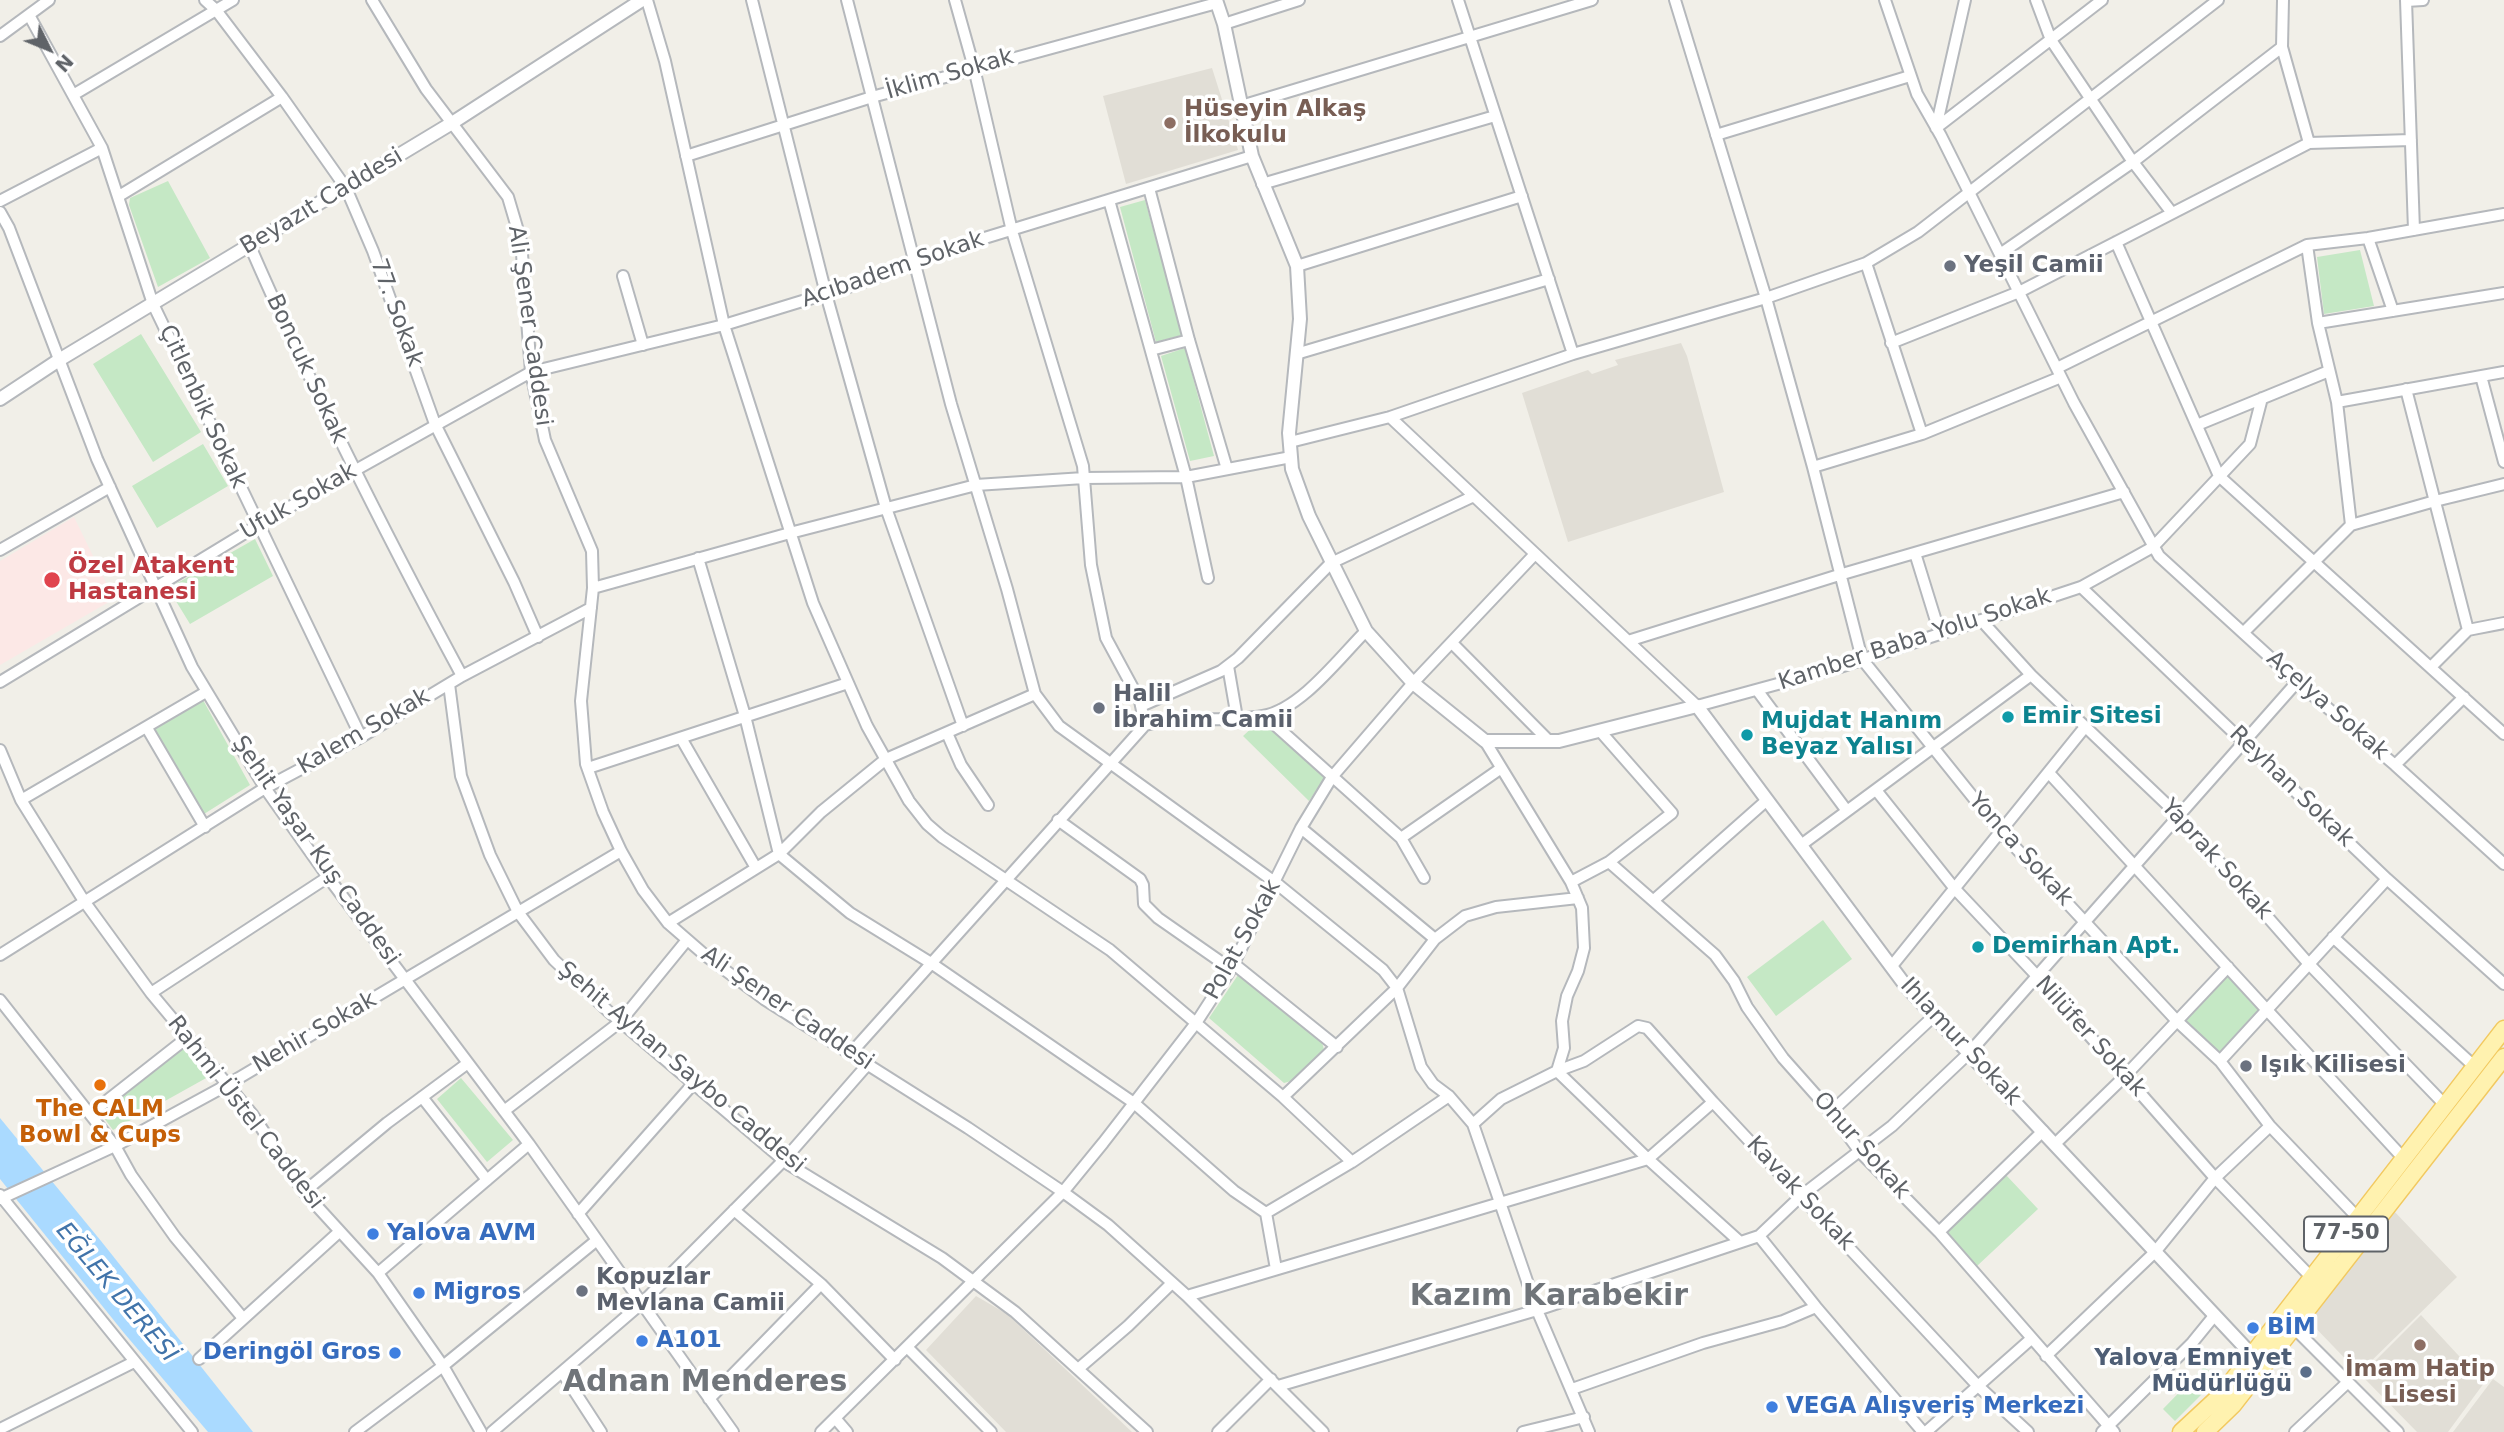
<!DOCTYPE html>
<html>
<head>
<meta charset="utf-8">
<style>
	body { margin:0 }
	#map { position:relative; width:2504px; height:1432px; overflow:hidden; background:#f1efe8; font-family:"DejaVu Sans",sans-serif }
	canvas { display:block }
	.north { position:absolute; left:14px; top:14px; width:70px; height:70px; -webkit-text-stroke:5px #fff; paint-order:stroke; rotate:133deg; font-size:19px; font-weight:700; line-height:28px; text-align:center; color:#5f6368 }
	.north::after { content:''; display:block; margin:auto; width:24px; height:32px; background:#5f6368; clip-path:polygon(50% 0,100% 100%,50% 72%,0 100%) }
</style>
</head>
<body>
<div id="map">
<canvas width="2504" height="1432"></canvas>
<div class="north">N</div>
</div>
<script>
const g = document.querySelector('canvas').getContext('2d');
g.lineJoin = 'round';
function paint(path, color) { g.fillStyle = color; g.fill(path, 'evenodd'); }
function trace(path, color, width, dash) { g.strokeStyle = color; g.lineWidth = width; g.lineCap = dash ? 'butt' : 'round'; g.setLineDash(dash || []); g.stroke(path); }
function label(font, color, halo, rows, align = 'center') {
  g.font = font + ' "DejaVu Sans",sans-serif'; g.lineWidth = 7; g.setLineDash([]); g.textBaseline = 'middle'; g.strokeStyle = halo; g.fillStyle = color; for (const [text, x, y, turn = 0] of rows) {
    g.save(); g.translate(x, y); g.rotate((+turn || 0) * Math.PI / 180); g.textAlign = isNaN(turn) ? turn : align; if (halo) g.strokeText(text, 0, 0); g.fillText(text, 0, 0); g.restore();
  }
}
paint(new Path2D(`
	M 1212,68 L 1238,150 L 1126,184 L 1103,96 Z
	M 1681,343 L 1687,356 L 1724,492 L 1568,542 L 1522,393 L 1588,370 L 1592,374 L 1618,365 L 1615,360 Z
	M 2392,1209 L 2457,1277 L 2359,1373 L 2306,1318 Z
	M 976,1296 L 1007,1314 L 1132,1432 L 1006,1432 L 926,1350 Z
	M 2421,1315 L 2484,1383 L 2448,1432 L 2417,1432 L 2361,1375 Z
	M 2493,1379 L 2504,1387 L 2504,1432 L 2453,1432 Z`), '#e1ded6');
paint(new Path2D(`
	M 74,517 L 114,599 L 0,665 L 0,561 Z`), '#fce8e6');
paint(new Path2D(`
	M 168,181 L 210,258 L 158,287 L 129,205 L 130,198 Z
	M 1145,200 L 1182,335 L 1156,342 L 1120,207 Z
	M 2360,250 L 2374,306 L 2324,314 L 2317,257 Z
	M 141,334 L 201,432 L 153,462 L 93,364 Z
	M 1185,348 L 1214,456 L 1190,461 L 1161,356 Z
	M 203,444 L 228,486 L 157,528 L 132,486 Z
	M 255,539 L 273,576 L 190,624 L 171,593 L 172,586 Z
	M 203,700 L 250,785 L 204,814 L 153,730 Z
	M 1257,723 L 1266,725 L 1325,777 L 1309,801 L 1243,736 Z
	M 1823,920 L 1852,959 L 1776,1016 L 1747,977 Z
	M 2225,972 L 2263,1011 L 2220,1058 L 2181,1020 Z
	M 1238,975 L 1322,1042 L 1324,1050 L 1295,1080 L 1284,1083 L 1209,1018 Z
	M 181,1046 L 208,1077 L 113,1130 L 98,1110 Z
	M 461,1078 L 513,1140 L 487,1162 L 437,1099 Z
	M 2006,1175 L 2038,1209 L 1977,1266 L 1946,1232 Z
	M 2204,1367 L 2218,1378 L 2175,1421 L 2163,1409 Z`), '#c5e8c5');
paint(new Path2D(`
	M 0,1118 L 101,1241 L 253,1432 L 208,1432 L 124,1333 L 0,1179 Z`), '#aadaff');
const minor = new Path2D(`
	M 205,0 L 216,10 L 282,97 L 346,188 L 373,251 L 435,424 L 514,582 L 538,637
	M 372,0 L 426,89 L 508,197 L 521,241 L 531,372 L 545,440 L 592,551 L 593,588 L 581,701 L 586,764 L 603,812 L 621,851 L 643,890 L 668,923 L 706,956 L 764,999 L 968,1128 L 1063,1192 L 1108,1225 L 1187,1296 L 1323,1432
	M 647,0 L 665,61 L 724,325 L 813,603 L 867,726 L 909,801 L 927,824 L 942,837 L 1110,950 L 1283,1097 L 1352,1162
	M 752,0 L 826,294 L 886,508 L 963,726
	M 847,0 L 951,404 L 1007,589 L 1035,694 L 1059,726 L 1276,883 L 1383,970 L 1397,988 L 1421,1067 L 1433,1084 L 1449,1096 L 1473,1124 L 1537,1310 L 1589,1432
	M 955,0 L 974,68 L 1012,231 L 1083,466 L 1091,565 L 1106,638 L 1140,701 L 1145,725
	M 1458,0 L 1573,354
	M 1675,0 L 1766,298 L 1813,467 L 1862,659 L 2001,832 L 2177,1021 L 2220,1061 L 2270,1126 L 2358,1218
	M 1885,0 L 1917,94 L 1941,136 L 2074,403 L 2159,556 L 2297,682 L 2395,765 L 2504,864
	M 2036,0 L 2051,40 L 2133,162 L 2172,213
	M 2406,0 L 2414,230
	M 2406,1 L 2423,0
	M 29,15 L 102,148 L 153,304 L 361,737
	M 1224,24 L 1299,0
	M 0,36 L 49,0
	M 73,95 L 233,0
	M 1241,106 L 1592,0
	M 1936,128 L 2102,0
	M 1936,128 L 1965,0
	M 1716,135 L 1910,76
	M 2309,143 L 2411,140
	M 686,156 L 872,97 L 1217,3
	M 1262,184 L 1495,116
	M 1149,188 L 1189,340 L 1227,469
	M 119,196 L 282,97
	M 1109,200 L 1186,477 L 1208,578
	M 0,201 L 102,148
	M 0,212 L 9,228 L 97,459 L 192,667 L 265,788 L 328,877 L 529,1144 L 733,1432
	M 2368,238 L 2393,311
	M 2116,242 L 2219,476 L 2504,734
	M 2307,245 L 2318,323 L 2337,402 L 2351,525
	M 250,246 C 314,393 386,535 462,676
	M 2000,254 L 2133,162 L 2282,47
	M 1866,263 L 1922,434
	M 1297,266 L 1522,196
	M 623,276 L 643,345
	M 2318,323 L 2504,293
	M 1891,343 L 2019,292 L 2309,143 L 2282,47 L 2283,0
	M 1151,350 L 1189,340
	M 1296,354 L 1549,279
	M 2057,368 L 2307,245 L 2368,238 L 2504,214
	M 2481,376 L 2504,462
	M 2406,389 L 2468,630
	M 2337,402 L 2504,372
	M 1390,417 L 1697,706 L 1840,667 L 2081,587 L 2153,547 L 2250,444 L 2262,398
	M 2197,425 L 2329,371
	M 1290,442 L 1390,417 L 1573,354 L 1766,298 L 1866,263 L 1918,232 L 2218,0
	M 1813,467 L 1922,434 L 2061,377
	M 0,550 L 110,487
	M 1915,553 L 1940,634
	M 698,558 L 745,716 L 779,854 L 850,913 L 931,963 L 1134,1103 L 1234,1191 L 1266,1213 L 1276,1269
	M 2081,587 L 2387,879 L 2504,984
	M 593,588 L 790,533 L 976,485 L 1084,478 L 1186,477 L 1291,457
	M 1981,620 L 2031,675 L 2179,816 L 2308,963 L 2446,1106
	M 2244,632 L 2351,525 L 2435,501 L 2504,484
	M 1628,641 L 1839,575 L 2124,492
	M 1452,643 L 1550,742
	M 1228,666 L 1237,718
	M 2431,667 L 2468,630 L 2504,623
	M 0,682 L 268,519 L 531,372 L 724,325 L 858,284 L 952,248 L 1252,156
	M 449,684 L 461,776 L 490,855 L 518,912 L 554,960 L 609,1012 L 788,1164 L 942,1258 L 1015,1312 L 1147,1432
	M 1757,690 L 1847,811
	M 1141,706 L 1221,671 L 1238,658 L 1331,563 L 1474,496
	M 1265,716 L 1401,838 L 1424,878
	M 147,728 L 205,827
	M 947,733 L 961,765 L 988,805
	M 681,738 L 756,868
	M 0,750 L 21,800 L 84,901 L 151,993 L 252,1114 L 304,1192 L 378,1273 L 443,1366 L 481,1432
	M 2395,765 L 2464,697
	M 588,768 L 848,683
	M 2049,773 L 2404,1159
	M 1876,790 L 1955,889 L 2037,976 L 2215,1178 L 2312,1278
	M 21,800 L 206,692
	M 1058,820 L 1140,879 L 1143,885 L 1144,904 L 1158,918 L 1231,969
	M 1301,828 L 1435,939
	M 1401,838 L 1500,769
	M 1801,845 L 2031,675
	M 1609,862 L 1715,955 L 1734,981 L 1747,1007 L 1783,1058 L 1831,1112 L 1860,1152 L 1939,1232 L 2114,1432
	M 1571,882 L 1609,862 L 1672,813 L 1600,731
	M 1654,900 L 1767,800
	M 668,923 L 779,854 L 821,812 L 886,759 L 1035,694
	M 2333,937 L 2475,1067
	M 0,955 L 265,788 L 361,737 L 462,676 L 591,608
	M 1234,964 L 1337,1047
	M 1891,967 L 2085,727
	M 151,993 L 328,877
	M 0,1000 L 115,1146 L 131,1175 L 175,1237 L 242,1317
	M 851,1053 L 1145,725 C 1183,715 1224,723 1263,716 C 1301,709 1339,658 1366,631
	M 2220,1061 L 2387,879
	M 422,1097 L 487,1180
	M 1283,1097 L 1397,988 L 1435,939 L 1465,916 L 1496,907 L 1578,898
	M 504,1111 L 620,1022 L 687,940
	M 1831,1112 L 1935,1015
	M 90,1114 L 188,1037
	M 1473,1124 L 1501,1099 L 1557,1071 L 1564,1048 L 1562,1021 L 1567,996 L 1578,971 L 1584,948 L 1582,908 L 1571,882 L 1485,741
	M 2055,1144 L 2125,1076 L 2228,967
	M 304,1192 L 387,1123 L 468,1063
	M 0,1195 L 192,1432
	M 0,1199 L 115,1146 L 227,1085 L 621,851
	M 734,1210 L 821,1284 L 895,1360
	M 1266,1213 L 1352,1162 L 1449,1096
	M 578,1214 L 693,1084
	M 1939,1232 L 2043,1131
	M 1759,1236 L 1816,1307 L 1923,1432
	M 1740,1242 L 1648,1159 L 1557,1071 L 1584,1061 L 1638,1026 L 1647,1028 L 1713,1102 L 1977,1385 L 2028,1432
	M 378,1273 L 529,1144
	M 1187,1296 L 1648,1159 L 1713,1102
	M 2291,1325 L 2398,1432
	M 908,1348 L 991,1432
	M 2046,1356 L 2155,1252 L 2215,1178 L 2270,1126
	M 199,1359 L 339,1232
	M 1078,1369 L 1128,1326 L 1172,1283
	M 562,1372 L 601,1432
	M 1278,1386 L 1537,1310 L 1759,1236 L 1801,1196 L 1892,1126 L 1969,1053 L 2297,682
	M 1572,1389 L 1703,1343 L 1783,1321 L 1816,1307
	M 709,1399 L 821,1284
	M 835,1418 L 847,1432
	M 0,1429 L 134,1362
	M 355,1432 L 443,1366 L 597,1240
	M 492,1432 L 642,1303 L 784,1160 L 868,1064
	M 821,1432 L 1063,1192 L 1103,1143 L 1196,1023 L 1231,969 L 1301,828 L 1332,777 L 1413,683 L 1535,554
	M 1218,1432 L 1271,1379
	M 1523,1432 L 1584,1417
	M 1926,1432 L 2031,1339
	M 2102,1432 L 2192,1343 L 2214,1316
	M 2295,1432 L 2348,1382`);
const tertiary = new Path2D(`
	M 1216,0 L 1224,24 L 1252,156 L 1297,266 L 1300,319 L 1289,433 L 1292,469 L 1309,516 L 1366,631 L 1413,683 L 1485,741 L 1559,741 L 1697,706 L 1905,985 L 2252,1355
	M 0,399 L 59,360 L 452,123 L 642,0`);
const primary = new Path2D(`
	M 2181,1432 L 2222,1394 L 2504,1029
	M 2205,1432 L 2233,1405 L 2504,1057`);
trace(minor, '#b5b8bc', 14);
trace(tertiary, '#b5b8bc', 16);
trace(primary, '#f2c960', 19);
trace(minor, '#fff', 10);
trace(tertiary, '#fff', 12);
trace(primary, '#fff2af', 16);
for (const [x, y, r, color] of [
	[1170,123,7,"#8d6e63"],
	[1950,266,7,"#6b7280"],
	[52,580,9,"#e0444e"],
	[1099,708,7,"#6b7280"],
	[2008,717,7,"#0f9aa8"],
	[1747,735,7,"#0f9aa8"],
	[1978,947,7,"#0f9aa8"],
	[2246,1066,7,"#6b7280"],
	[100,1085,7,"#e8710a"],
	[373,1234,7,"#3f7fe0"],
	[582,1291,7,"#6b7280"],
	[419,1293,7,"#3f7fe0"],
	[2253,1328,7,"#3f7fe0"],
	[642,1341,7,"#3f7fe0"],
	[2420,1345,7,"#8d6e63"],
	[395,1353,7,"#3f7fe0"],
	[2306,1372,7,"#5c6f8a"],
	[1772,1407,7,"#3f7fe0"]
]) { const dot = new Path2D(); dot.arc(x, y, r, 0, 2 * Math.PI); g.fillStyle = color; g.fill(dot); trace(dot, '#fff', 2.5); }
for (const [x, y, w] of [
	[2346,1234,84]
]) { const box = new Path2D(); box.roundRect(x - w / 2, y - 17.5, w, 35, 5); g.fillStyle = '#fff'; g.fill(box); trace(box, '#5f6368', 2); }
label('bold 21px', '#5f6368', null, [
	["77-50",2346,1234]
]);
label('23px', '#5f6368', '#fff', [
	["İklim Sokak",950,75,-16],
	["Beyazıt Caddesi",322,202,-31],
	["Acıbadem Sokak",893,270,-19],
	["77. Sokak",396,313,70],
	["Ali Şener Caddesi",529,326,82],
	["Boncuk Sokak",306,369,65],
	["Çitlenbik Sokak",202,407,65],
	["Ufuk Sokak",299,502,-30],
	["Kamber Baba Yolu Sokak",1915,640,-18],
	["Açelya Sokak",2327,706,41],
	["Kalem Sokak",364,732,-30],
	["Reyhan Sokak",2291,787,44],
	["Yonca Sokak",2020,850,48],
	["Şehit Yaşar Kuş Caddesi",315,851,55],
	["Yaprak Sokak",2216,860,48],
	["Polat Sokak",1243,940,-61],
	["Ali Şener Caddesi",787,1009,34],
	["Nehir Sokak",315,1033,-30],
	["Nilüfer Sokak",2090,1037,48],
	["Ihlamur Sokak",1960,1042,47],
	["Şehit Ayhan Saybo Caddesi",681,1068,40],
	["Rahmi Üstel Caddesi",245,1113,52],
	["Onur Sokak",1861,1146,49],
	["Kavak Sokak",1800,1194,47]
]);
label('bold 23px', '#785e54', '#fff', [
	["Hüseyin Alkaş",1184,110],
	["İlkokulu",1184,136],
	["İmam Hatip",2420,1370,"center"],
	["Lisesi",2420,1396,"center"]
], 'left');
label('bold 23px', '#5b616d', '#fff', [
	["Yeşil Camii",1964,266],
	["Halil",1113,695],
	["İbrahim Camii",1113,721],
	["Işık Kilisesi",2260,1066],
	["Kopuzlar",596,1278],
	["Mevlana Camii",596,1304]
], 'left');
label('bold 23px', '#be3a42', '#fff', [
	["Özel Atakent",68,567],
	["Hastanesi",68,593]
], 'left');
label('bold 23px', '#0d838f', '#fff', [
	["Emir Sitesi",2022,717],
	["Mujdat Hanım",1761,722],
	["Beyaz Yalısı",1761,748],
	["Demirhan Apt.",1992,947]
], 'left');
label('bold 23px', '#c56008', '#fff', [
	["The CALM",100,1110],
	["Bowl & Cups",100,1136]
]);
label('bold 23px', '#366cbe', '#fff', [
	["Yalova AVM",387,1234],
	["Migros",433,1293],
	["BİM",2267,1328],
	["A101",656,1341],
	["Deringöl Gros",381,1353,"right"],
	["VEGA Alışveriş Merkezi",1786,1407]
], 'left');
label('bold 23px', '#4e5e75', '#fff', [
	["Yalova Emniyet",2292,1359],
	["Müdürlüğü",2292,1385]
], 'right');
label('italic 24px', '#4174aa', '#fff', [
	["EĞLEK DERESİ",116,1293,50]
]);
label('bold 30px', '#70757a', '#fff', [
	["Kazım Karabekir",1549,1297],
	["Adnan Menderes",705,1383]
]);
</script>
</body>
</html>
